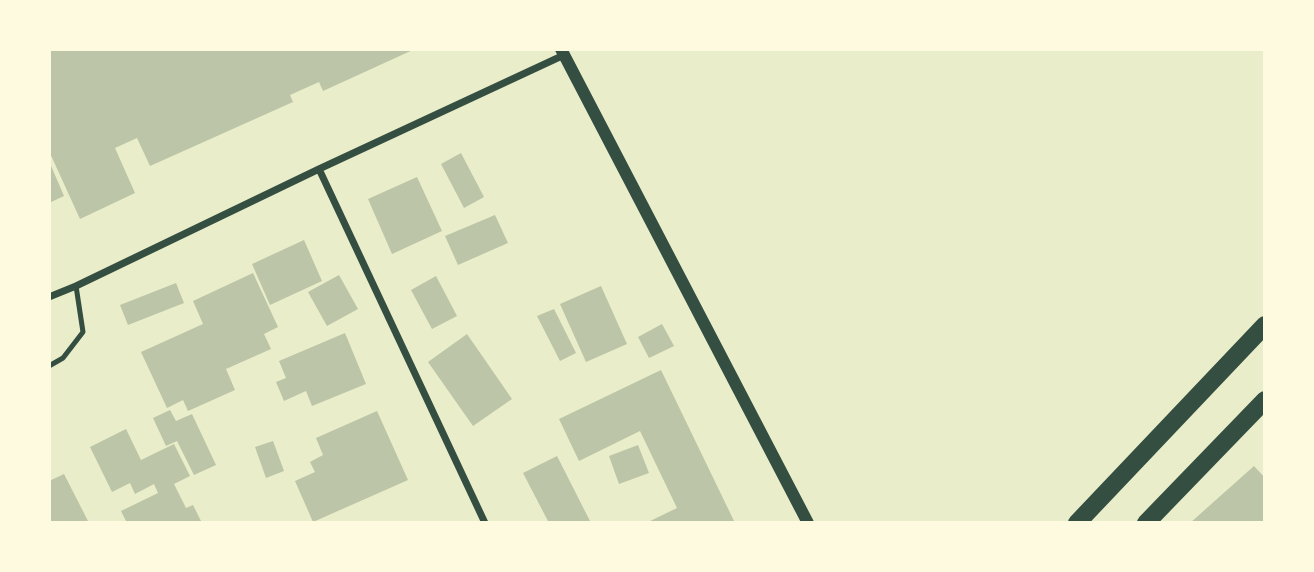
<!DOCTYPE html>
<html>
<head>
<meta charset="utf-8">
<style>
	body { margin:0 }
	#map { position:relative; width:1314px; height:572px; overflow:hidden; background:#e9edc9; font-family:"Work Sans",sans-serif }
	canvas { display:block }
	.frame { position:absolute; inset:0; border:51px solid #fefae0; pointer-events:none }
</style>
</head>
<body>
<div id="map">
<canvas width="1314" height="572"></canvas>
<div class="frame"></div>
</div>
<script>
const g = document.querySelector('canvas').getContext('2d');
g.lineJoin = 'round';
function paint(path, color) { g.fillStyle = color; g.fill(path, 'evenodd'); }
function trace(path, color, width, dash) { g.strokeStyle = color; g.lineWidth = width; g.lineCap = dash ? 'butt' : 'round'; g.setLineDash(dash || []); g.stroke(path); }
paint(new Path2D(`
	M 49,49 L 415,49 L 323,91 L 319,82 L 290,95 L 293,102 L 150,166 L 137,138 L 115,148 L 135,193 L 80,219 L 49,151 Z
	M 461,153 L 484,197 L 464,208 L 441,164 Z
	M 49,161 L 64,196 L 49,203 Z
	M 417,177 L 442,231 L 392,254 L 368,199 Z
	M 495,215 L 508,243 L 458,265 L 445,236 Z
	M 304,240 L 322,281 L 270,305 L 252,264 Z
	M 253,273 L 278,327 L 264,334 L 271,349 L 226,369 L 235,390 L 188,411 L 183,400 L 167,408 L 141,352 L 203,324 L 193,301 Z
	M 339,275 L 358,309 L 327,326 L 308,292 Z
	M 436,276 L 457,316 L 432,329 L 411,290 Z
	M 176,283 L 184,303 L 128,325 L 120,305 Z
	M 601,286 L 627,344 L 586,362 L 560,304 Z
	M 554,309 L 576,353 L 560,361 L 537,316 Z
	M 662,324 L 674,346 L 649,358 L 638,337 Z
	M 345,333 L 366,384 L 312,406 L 306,391 L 284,401 L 276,382 L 286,378 L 279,361 Z
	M 467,334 L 512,399 L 473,426 L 428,362 Z
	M 661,370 L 735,523 L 646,523 L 677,508 L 640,431 L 579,461 L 559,419 Z
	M 170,410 L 176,421 L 192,414 L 216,465 L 194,475 L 177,441 L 166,446 L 153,418 Z
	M 377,411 L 408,480 L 313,522 L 295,481 L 315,472 L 310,462 L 323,455 L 316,438 Z
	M 126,429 L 141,460 L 174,444 L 190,476 L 174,484 L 186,508 L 193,505 L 202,523 L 161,523 L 159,521 L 154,523 L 127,523 L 121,511 L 158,493 L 154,484 L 135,494 L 130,483 L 112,492 L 90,447 Z
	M 273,441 L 284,471 L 266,478 L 255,447 Z
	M 638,445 L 649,473 L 619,484 L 609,456 Z
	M 557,456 L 591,523 L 549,523 L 523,473 Z
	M 1254,466 L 1265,478 L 1265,523 L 1190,523 Z
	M 64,474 L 89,523 L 49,523 L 49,481 Z`), '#bcc5a7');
trace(new Path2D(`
	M 49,366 L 63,358 L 83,332 L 76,286`), '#344e41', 5);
trace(new Path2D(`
	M 319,169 L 485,523
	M 49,297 L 76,286 L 319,169 L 564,55`), '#344e41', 7);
trace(new Path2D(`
	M 561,49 L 808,523`), '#344e41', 12);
trace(new Path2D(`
	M 1077,523 L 1265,325
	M 1146,523 L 1265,400`), '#344e41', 18);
</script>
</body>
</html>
